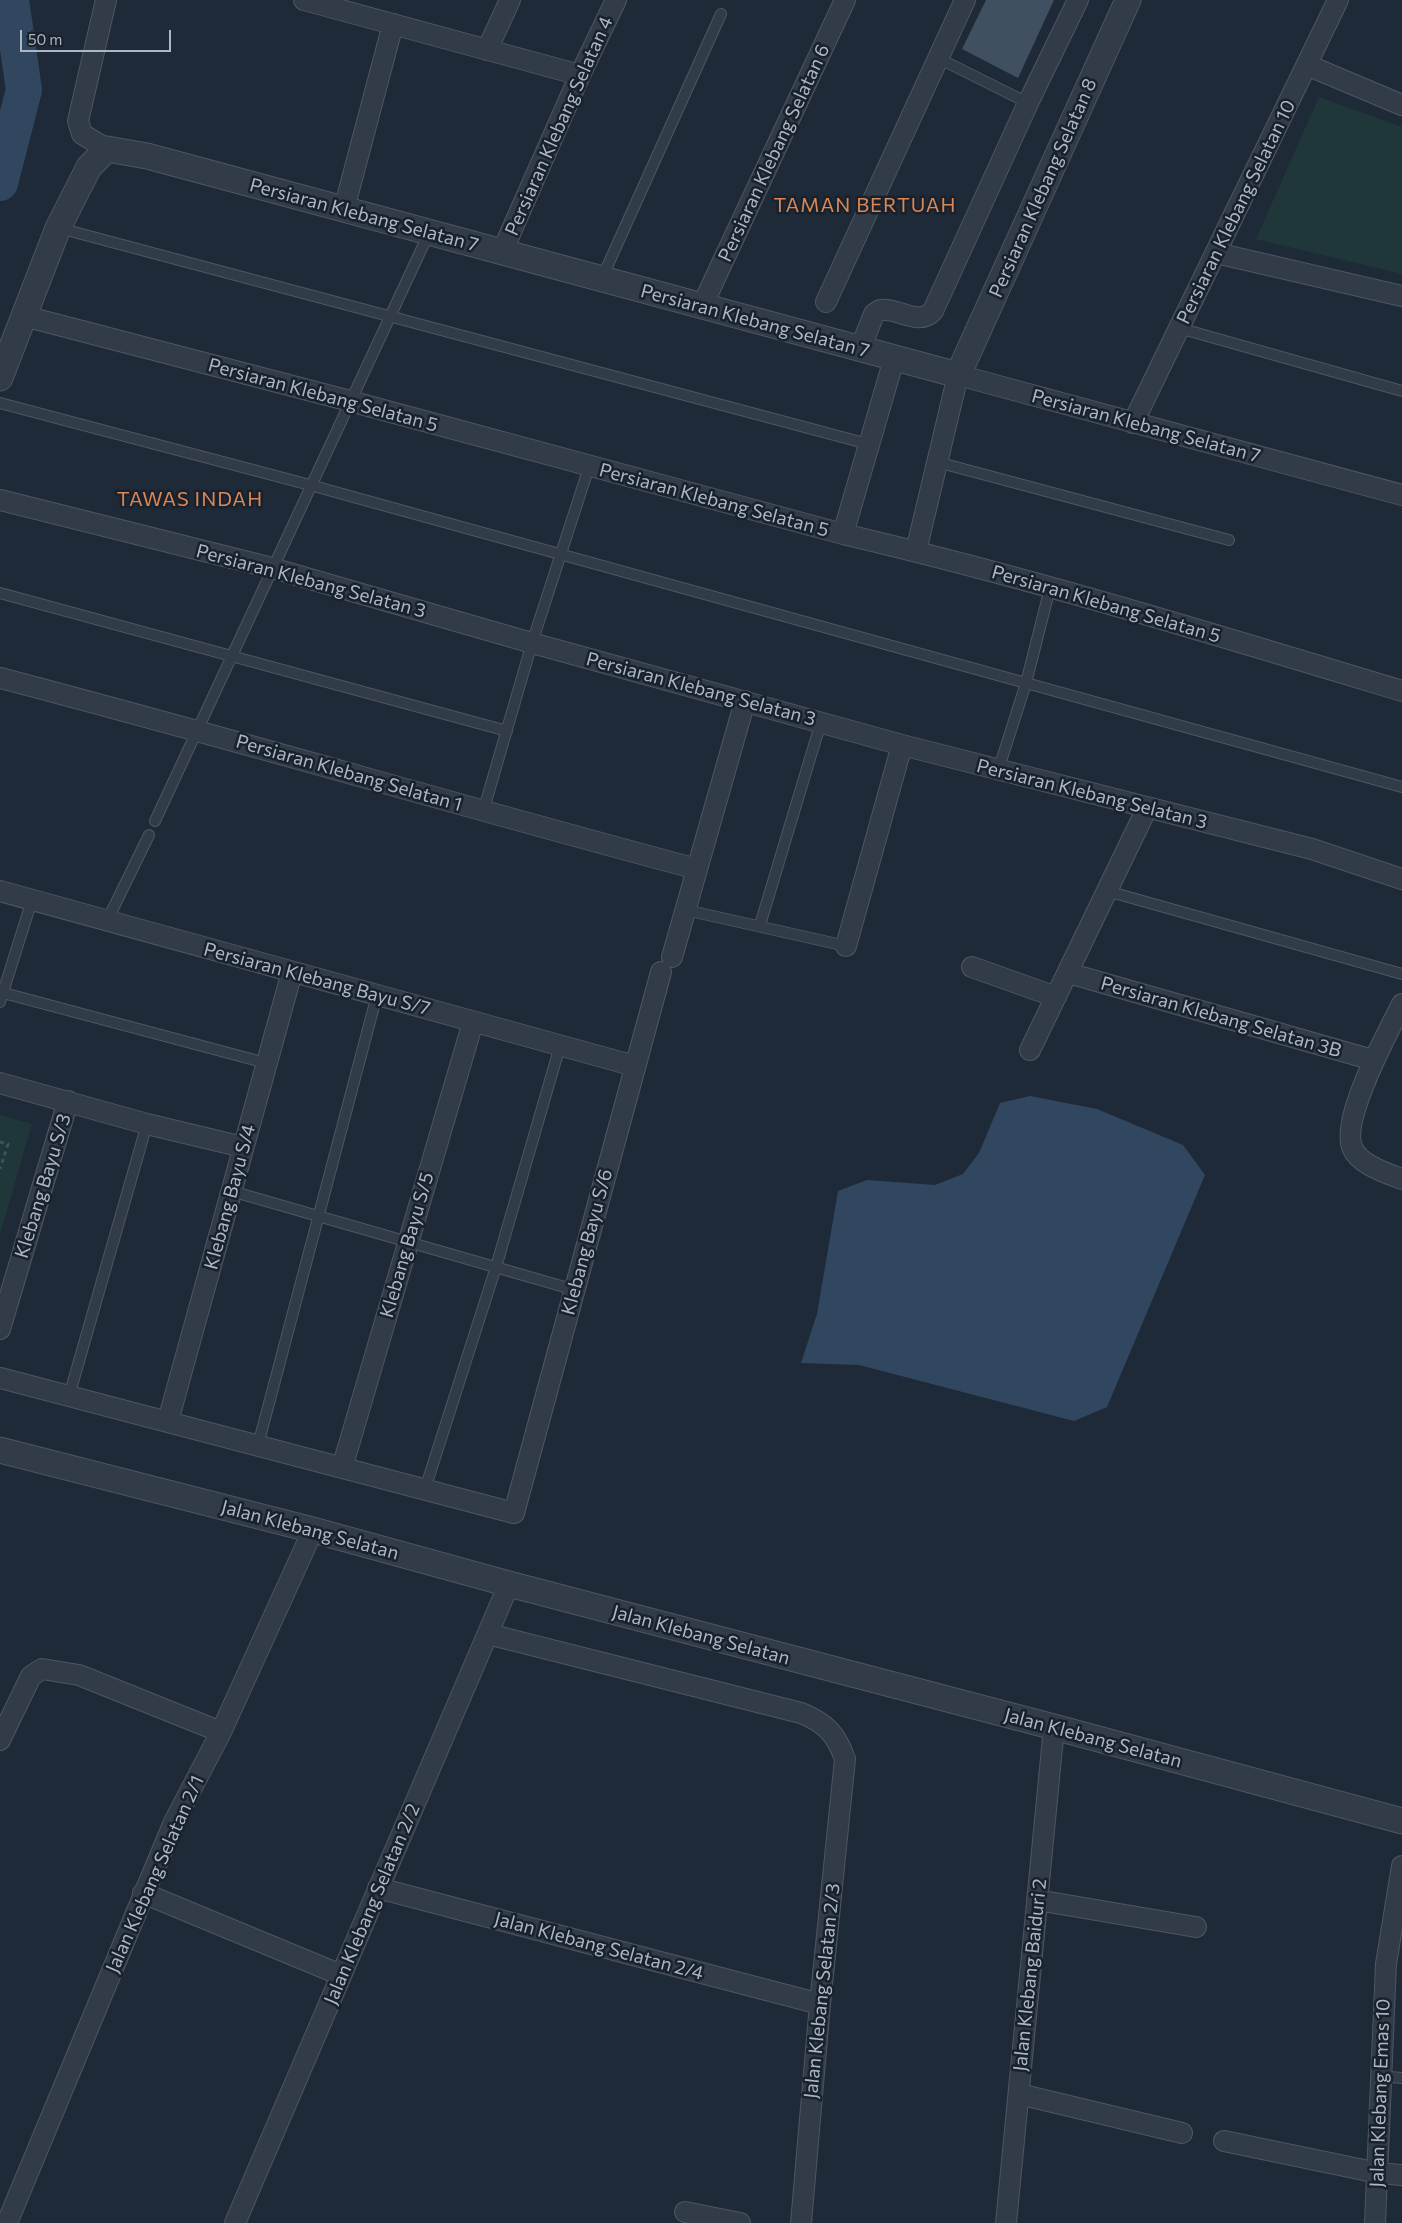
<!DOCTYPE html>
<html>
<head>
<meta charset="utf-8">
<style>
	body { margin:0 }
	#map { position:relative; width:1402px; height:2223px; overflow:hidden; background:#1f2a38; font-family:Commissioner,sans-serif }
	canvas { display:block }
	.scale { position:absolute; left:20px; top:30px; width:151px; height:22px; box-sizing:border-box; border:2px solid #acb7c5; border-top:0; padding-left:6px; font-size:15px; line-height:18px; white-space:nowrap; color:#acb7c5; -webkit-text-stroke:4px #18212c; paint-order:stroke }
</style>
</head>
<body>
<div id="map">
<canvas width="1402" height="2223"></canvas>
<div class="scale">50 m</div>
</div>
<script>
const g = document.querySelector('canvas').getContext('2d');
g.lineJoin = 'round';
function paint(path, color) { g.fillStyle = color; g.fill(path, 'evenodd'); }
function trace(path, color, width, dash) { g.strokeStyle = color; g.lineWidth = width; g.lineCap = dash ? 'butt' : 'round'; g.setLineDash(dash || []); g.stroke(path); }
function label(font, color, halo, rows, align = 'center') {
  g.font = font + ' Commissioner,sans-serif'; g.lineWidth = 5; g.setLineDash([]); g.textBaseline = 'middle'; g.strokeStyle = halo; g.fillStyle = color; for (const [text, x, y, turn = 0] of rows) {
    g.save(); g.translate(x, y); g.rotate((+turn || 0) * Math.PI / 180); g.textAlign = isNaN(turn) ? turn : align; if (halo) g.strokeText(text, 0, 0); g.fillText(text, 0, 0); g.restore();
  }
}
paint(new Path2D(`
	M 1319,97 L 1402,127 L 1402,274 L 1256,239 Z
	M 0,1115 L 32,1124 L 0,1234 Z`), '#203739');
paint(new Path2D(`
	M 1030,1096 L 1097,1109 L 1183,1145 L 1205,1175 L 1107,1407 L 1074,1421 L 859,1365 L 801,1363 L 817,1314 L 838,1191 L 867,1180 L 935,1185 L 963,1174 L 979,1153 L 1000,1103 Z`), '#314760');
trace(new Path2D(`
	M 0,183 L 24,90 L 11,0`), '#314760', 36);
paint(new Path2D(`
	M 986,0 L 1054,0 L 1018,78 L 962,49 Z`), '#415060');
const service = new Path2D(`
	M 938,58 L 1028,103
	M 59,228 L 868,444
	M 602,278 L 721,14
	M 1179,328 L 1402,391
	M 0,403 L 310,485 L 1402,787
	M 937,462 L 1229,540
	M 0,593 L 507,731
	M 998,771 L 1026,683 L 1050,588
	M 483,812 L 532,643 L 589,467
	M 155,821 L 429,233
	M 1107,891 L 1402,974
	M 686,910 L 846,946
	M 107,921 L 149,835
	M 760,925 L 821,722
	M 0,992 L 266,1063
	M 0,1002 L 32,900
	M 231,1191 L 575,1290
	M 69,1396 L 147,1124
	M 258,1445 L 377,995
	M 425,1489 L 496,1267 L 560,1046
	M 1380,2076 L 1402,2078`);
const minor = new Path2D(`
	M 106,0 L 78,121 L 82,134 L 107,149
	M 304,0 L 580,75
	M 487,50 L 510,0
	M 1307,65 L 1402,105
	M 344,209 L 393,24
	M 502,252 L 580,75 L 616,0
	M 1216,253 L 1402,296
	M 826,302 L 965,0
	M 702,306 L 845,0
	M 24,316 L 350,401 L 843,534 C 1031,578 1217,635 1402,691
	M 860,349 L 874,314 L 880,310 C 897,307 919,327 933,311 L 1028,103 L 1078,0
	M 1133,423 L 1338,0
	M 0,500 L 272,568 L 532,643 L 902,745 L 1312,849 L 1402,879
	M 843,534 L 894,359
	M 916,551 L 958,375 L 1402,495
	M 0,678 C 233,739 464,807 697,869
	M 0,891 L 635,1066
	M 846,946 L 902,745
	M 672,957 L 745,701
	M 972,967 L 1056,997
	M 1068,973 L 1373,1060
	M 1402,1004 C 1388,1032 1341,1118 1352,1147 C 1358,1164 1386,1173 1402,1179
	M 1030,1050 L 1147,808
	M 0,1083 L 147,1124 L 243,1147
	M 0,1329 L 68,1101
	M 0,1378 L 514,1513 L 661,972
	M 168,1421 L 292,972
	M 342,1468 L 473,1022
	M 488,1634 L 801,1713 C 826,1723 836,1734 845,1759 L 820,2004 L 801,2223
	M 0,1740 L 31,1676 L 42,1669 L 79,1675 L 221,1732
	M 378,1888 L 820,2004
	M 143,1893 L 341,1975
	M 1037,1900 L 1196,1927
	M 1019,2094 L 1182,2133
	M 1224,2141 L 1378,2173 L 1402,2175
	M 685,2212 L 740,2223
	M 7,2223 L 174,1822 L 221,1732 L 313,1530
	M 235,2223 L 509,1584
	M 1006,2223 L 1054,1727
	M 1375,2223 L 1386,1964 L 1402,1866`);
const tertiary = new Path2D(`
	M 0,378 L 58,228 L 89,167 L 107,149 L 147,156 L 958,375 L 1128,0
	M 0,1450 L 313,1530 L 509,1584 L 1054,1727 L 1402,1821`);
trace(service, '#4d5763', 12);
trace(minor, '#4d5763', 22);
trace(tertiary, '#4d5763', 27);
trace(new Path2D(`
	M 0,1142 L 8,1144 L 0,1169`), '#3e5456', 3, [4, 4]);
trace(service, '#323c48', 10);
trace(minor, '#323c48', 20);
trace(tertiary, '#323c48', 25);
label('19px', '#acb7c5', '#18212c', [
	["Persiaran Klebang Selatan 4",559,126,-66],
	["Persiaran Klebang Selatan 6",774,153,-65],
	["Persiaran Klebang Selatan 8",1043,188,-66],
	["Persiaran Klebang Selatan 10",1236,212,-64],
	["Persiaran Klebang Selatan 7",364,215,15],
	["Persiaran Klebang Selatan 7",755,321,15],
	["Persiaran Klebang Selatan 5",323,395,15],
	["Persiaran Klebang Selatan 7",1146,426,15],
	["Persiaran Klebang Selatan 5",714,500,15],
	["Persiaran Klebang Selatan 3",311,581,15],
	["Persiaran Klebang Selatan 5",1106,604,16],
	["Persiaran Klebang Selatan 3",701,689,15],
	["Persiaran Klebang Selatan 1",349,773,16],
	["Persiaran Klebang Selatan 3",1092,794,14],
	["Persiaran Klebang Bayu S/7",317,979,15],
	["Persiaran Klebang Selatan 3B",1221,1017,16],
	["Klebang Bayu S/3",43,1186,-73],
	["Klebang Bayu S/4",230,1197,-75],
	["Klebang Bayu S/6",587,1242,-75],
	["Klebang Bayu S/5",407,1245,-74],
	["Jalan Klebang Selatan",310,1530,15],
	["Jalan Klebang Selatan",701,1635,15],
	["Jalan Klebang Selatan",1093,1738,15],
	["Jalan Klebang Selatan 2/1",155,1874,-66],
	["Jalan Klebang Selatan 2/2",372,1904,-67],
	["Jalan Klebang Selatan 2/4",599,1946,15],
	["Jalan Klebang Baiduri 2",1030,1975,-84],
	["Jalan Klebang Selatan 2/3",822,1991,-84],
	["Jalan Klebang Emas 10",1380,2093,-88]
]);
g.letterSpacing = '1px';
label('20px', '#d98754', '#18212c', [
	["TAMAN BERTUAH",865,205],
	["TAWAS INDAH",190,499]
]);
g.letterSpacing = '0px';
</script>
</body>
</html>
